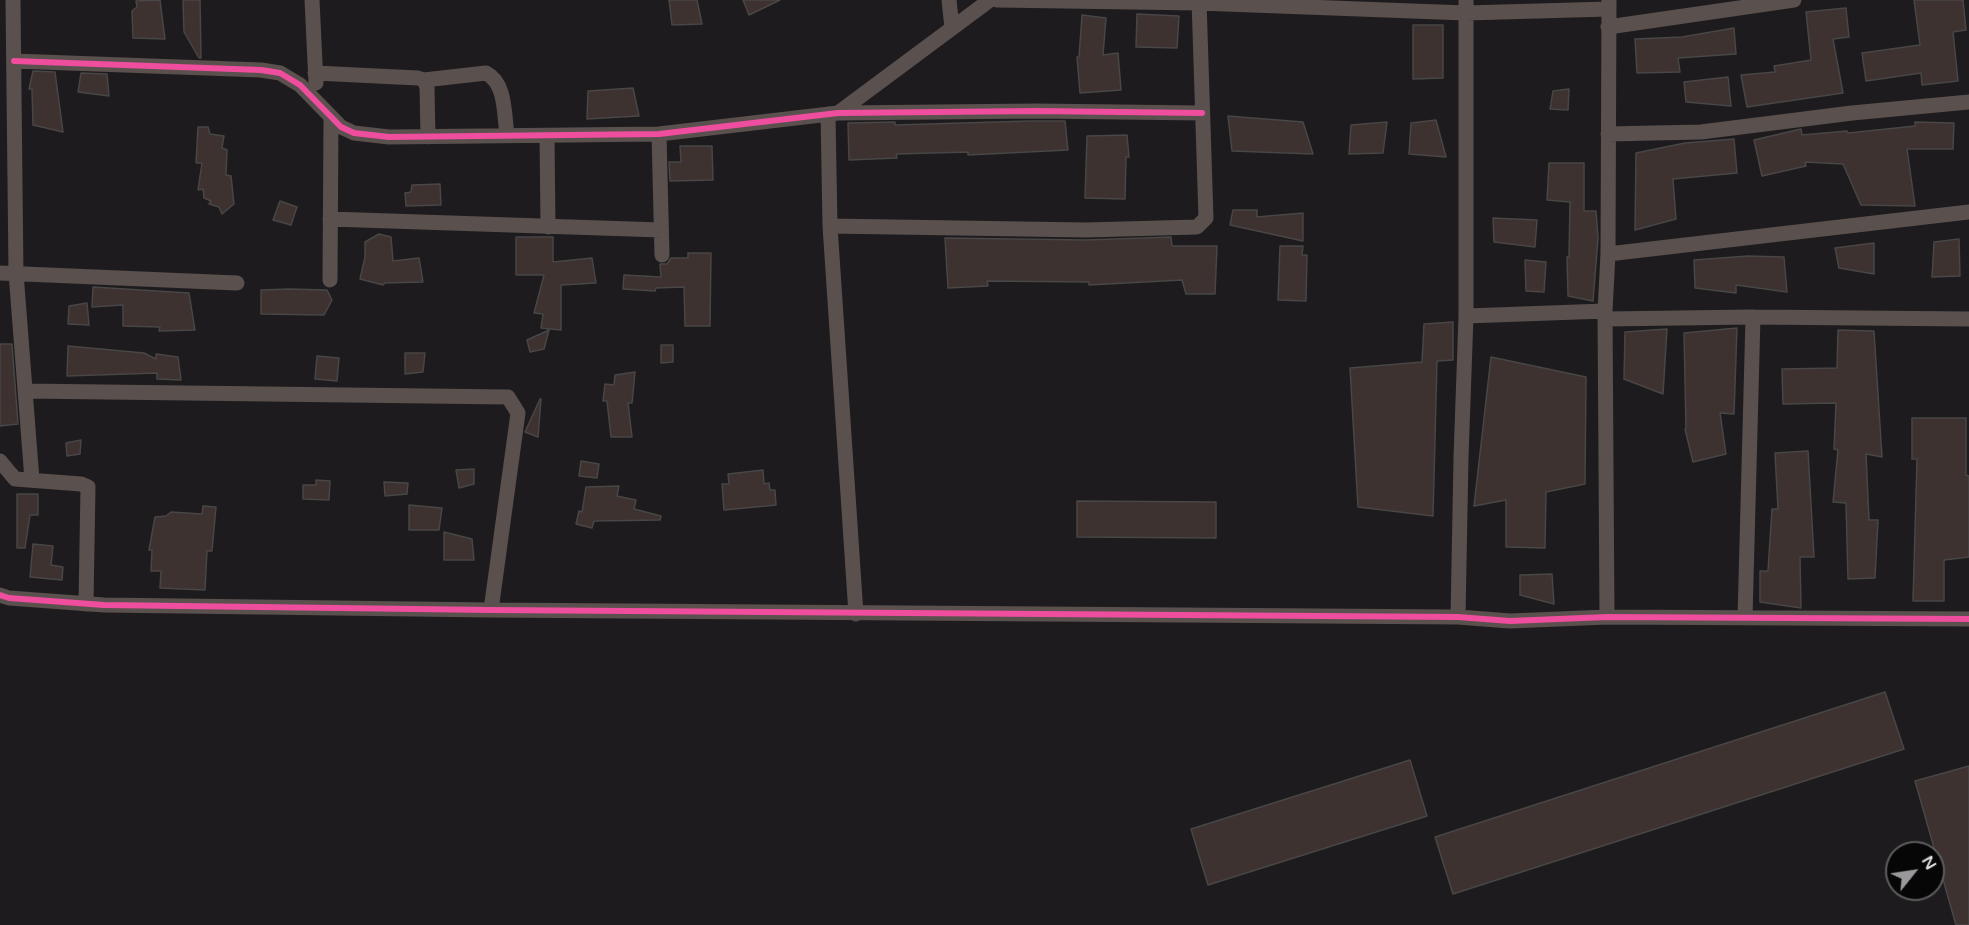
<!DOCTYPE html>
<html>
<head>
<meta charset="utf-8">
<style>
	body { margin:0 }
	#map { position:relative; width:1969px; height:925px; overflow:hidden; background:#1d1b1d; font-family:"Varela Round",sans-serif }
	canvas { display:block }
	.north { position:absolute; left:1885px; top:841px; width:60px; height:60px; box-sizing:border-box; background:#070607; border:2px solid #5d5c5d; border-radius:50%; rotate:60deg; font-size:16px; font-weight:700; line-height:24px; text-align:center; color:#dedcdf }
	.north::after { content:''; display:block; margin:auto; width:21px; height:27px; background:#9a989b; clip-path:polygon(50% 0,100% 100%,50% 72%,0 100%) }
</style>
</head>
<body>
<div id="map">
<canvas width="1969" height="925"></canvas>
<div class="north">N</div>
</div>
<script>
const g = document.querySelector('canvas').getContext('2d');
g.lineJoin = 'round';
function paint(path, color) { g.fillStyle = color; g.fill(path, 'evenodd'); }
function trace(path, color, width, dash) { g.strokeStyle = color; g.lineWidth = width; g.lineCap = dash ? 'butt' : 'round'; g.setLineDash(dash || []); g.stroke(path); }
const building = new Path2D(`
	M 160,0 L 165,39 L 133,38 L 132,11 L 137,7 L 136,1 Z
	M 183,0 L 200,0 L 201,58 L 199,58 L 184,32 Z
	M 669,0 L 697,0 L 702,24 L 672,25 Z
	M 743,0 L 780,0 L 749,15 Z
	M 1914,0 L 1963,0 L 1966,30 L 1953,32 L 1958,81 L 1922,85 L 1921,73 L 1866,81 L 1862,53 L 1920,45 Z
	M 1846,8 L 1849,37 L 1833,39 L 1843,93 L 1747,107 L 1741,75 L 1775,72 L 1774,66 L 1811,60 L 1806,12 Z
	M 1137,14 L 1179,16 L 1177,48 L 1136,47 Z
	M 1082,15 L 1106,18 L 1103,55 L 1118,53 L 1121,90 L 1080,93 L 1077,57 L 1079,57 Z
	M 1413,25 L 1443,25 L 1443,78 L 1413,79 Z
	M 1734,28 L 1736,54 L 1678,58 L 1680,72 L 1637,73 L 1635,39 L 1682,37 Z
	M 33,71 L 55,72 L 63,132 L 33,125 L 32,89 L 29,89 Z
	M 81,73 L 107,74 L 109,96 L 78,92 Z
	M 1728,77 L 1731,106 L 1686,102 L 1684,82 Z
	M 633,88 L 639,116 L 587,119 L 588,91 Z
	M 1569,89 L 1568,110 L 1550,109 L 1553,91 Z
	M 1228,116 L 1303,122 L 1313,154 L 1232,151 Z
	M 1436,120 L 1446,157 L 1409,154 L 1411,123 Z
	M 1029,121 L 1065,121 L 1068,150 L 968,155 L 968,152 L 896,154 L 897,158 L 849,160 L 848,123 L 895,122 L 895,125 Z
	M 1387,122 L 1383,153 L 1349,154 L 1351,125 Z
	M 1915,122 L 1954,123 L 1953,149 L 1907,149 L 1915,206 L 1861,205 L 1843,164 L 1805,162 L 1806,166 L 1762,176 L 1754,140 L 1801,129 L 1802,135 L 1847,131 L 1848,133 L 1915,126 Z
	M 198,127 L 208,127 L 210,134 L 224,136 L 222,148 L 227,150 L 226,175 L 231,176 L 234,204 L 222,214 L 219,207 L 209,204 L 211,201 L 204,198 L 203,189 L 198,190 L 202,163 L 196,163 Z
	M 1127,135 L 1129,157 L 1126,157 L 1125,199 L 1085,198 L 1087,136 Z
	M 1734,139 L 1737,173 L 1673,179 L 1676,219 L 1635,230 L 1636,153 L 1685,143 Z
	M 680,146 L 712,146 L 713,180 L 670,181 L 669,162 L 681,162 Z
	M 1549,163 L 1584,163 L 1584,211 L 1596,211 L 1598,238 L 1593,301 L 1568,296 L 1567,257 L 1569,257 L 1570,202 L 1547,200 Z
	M 440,184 L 441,205 L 406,206 L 405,193 L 411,192 L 412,185 Z
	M 280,201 L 297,207 L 291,225 L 273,220 Z
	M 1233,210 L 1257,210 L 1257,217 L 1303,213 L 1303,241 L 1230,225 Z
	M 1493,218 L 1537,220 L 1535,247 L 1494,242 Z
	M 379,234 L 391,237 L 393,261 L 419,258 L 423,282 L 385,283 L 383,285 L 360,279 L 365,257 L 365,242 Z
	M 516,237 L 553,237 L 553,262 L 592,258 L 596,283 L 561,285 L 561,330 L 541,328 L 543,314 L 534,313 L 544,275 L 516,275 Z
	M 1171,237 L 1172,246 L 1217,246 L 1215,294 L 1186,294 L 1182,280 L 1089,285 L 1089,282 L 987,281 L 988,286 L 948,288 L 945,238 L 1086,240 Z
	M 1959,239 L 1960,276 L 1932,277 L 1934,242 Z
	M 1874,243 L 1874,274 L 1839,268 L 1835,248 Z
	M 1280,246 L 1303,246 L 1302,255 L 1307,255 L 1306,301 L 1278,300 Z
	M 688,253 L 711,253 L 710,326 L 685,326 L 684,287 L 656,288 L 655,291 L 623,289 L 624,275 L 661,277 L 660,264 L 667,264 L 671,258 L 688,258 Z
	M 1748,256 L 1784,257 L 1787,292 L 1736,285 L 1736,293 L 1695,288 L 1694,260 Z
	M 1525,260 L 1546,262 L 1544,292 L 1526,291 Z
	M 93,287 L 189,293 L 195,330 L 159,331 L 160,327 L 123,326 L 123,305 L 92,307 Z
	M 289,289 L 327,290 L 332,300 L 324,315 L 261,314 L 261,290 Z
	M 87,303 L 89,325 L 68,324 L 69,306 Z
	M 1453,322 L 1453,360 L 1437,361 L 1433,516 L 1358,507 L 1350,368 L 1422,362 L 1424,324 Z
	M 1737,328 L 1734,414 L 1720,413 L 1726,454 L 1693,462 L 1685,429 L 1686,428 L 1684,333 Z
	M 1667,329 L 1663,394 L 1624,379 L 1625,332 Z
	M 549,330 L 544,349 L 530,352 L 527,340 Z
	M 1838,330 L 1874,331 L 1882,457 L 1866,454 L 1869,520 L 1878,520 L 1875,578 L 1848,579 L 1846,503 L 1833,502 L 1838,450 L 1834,449 L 1836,403 L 1783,404 L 1782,369 L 1837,368 Z
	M 0,344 L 12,344 L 18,424 L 0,426 Z
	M 661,345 L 673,345 L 673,362 L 661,363 Z
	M 68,346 L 144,353 L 156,359 L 156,354 L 178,357 L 181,380 L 157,379 L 157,373 L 67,376 Z
	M 405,353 L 425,353 L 423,372 L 405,374 Z
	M 317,356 L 339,358 L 337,381 L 315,379 Z
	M 1491,357 L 1586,377 L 1585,484 L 1546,492 L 1545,548 L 1506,547 L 1506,500 L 1474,506 Z
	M 635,372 L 632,403 L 628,403 L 632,437 L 611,437 L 607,401 L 603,401 L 605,384 L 614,385 L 615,375 Z
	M 540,399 L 541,399 L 538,437 L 525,432 Z
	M 1912,418 L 1966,418 L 1966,475 L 1969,476 L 1969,557 L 1944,560 L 1944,601 L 1913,601 L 1917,459 L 1912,459 Z
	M 81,440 L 80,454 L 67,456 L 66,443 Z
	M 1808,451 L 1814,557 L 1800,557 L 1801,608 L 1760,602 L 1760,571 L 1768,571 L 1772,509 L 1778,509 L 1775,453 Z
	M 581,461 L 599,464 L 597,478 L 579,476 Z
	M 474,469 L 474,484 L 459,488 L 456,470 Z
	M 763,470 L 764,484 L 769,483 L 770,490 L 775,490 L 776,505 L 724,510 L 722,484 L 729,484 L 728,474 Z
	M 316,480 L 330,481 L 329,500 L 303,499 L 303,485 L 316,485 Z
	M 384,482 L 408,483 L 407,494 L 385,496 Z
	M 619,486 L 617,496 L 636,500 L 634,509 L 661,516 L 660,520 L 594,521 L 592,528 L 576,524 L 579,511 L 582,512 L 586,487 Z
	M 17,494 L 38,494 L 38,515 L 30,515 L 25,548 L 17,548 Z
	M 1077,501 L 1216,502 L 1216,538 L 1077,537 Z
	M 409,505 L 442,508 L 439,530 L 409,530 Z
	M 203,506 L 216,507 L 212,551 L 207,551 L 205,590 L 160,588 L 161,571 L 151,571 L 152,550 L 149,550 L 155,517 L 166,516 L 171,512 L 202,514 Z
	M 444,532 L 472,539 L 474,560 L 444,560 Z
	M 33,544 L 53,546 L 51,565 L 63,567 L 62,580 L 30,577 Z
	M 1552,574 L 1554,604 L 1520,595 L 1520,575 Z
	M 1885,692 L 1904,749 L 1453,894 L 1435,837 Z
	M 1410,760 L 1427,816 L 1208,885 L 1191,829 Z
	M 1969,766 L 1969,925 L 1956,925 L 1915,781 Z`);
paint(building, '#3d3230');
trace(building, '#484646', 1.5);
trace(new Path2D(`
	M 13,0 L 16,273 L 32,480
	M 312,0 L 316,83
	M 949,0 L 952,28
	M 997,0 L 1199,3 L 1466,13 L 1609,9
	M 1608,27 L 1794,0
	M 14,61 L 261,70 L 280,73 L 300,85 L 341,127 L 354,133 L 389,137 L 659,134 L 838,113 L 1036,111 L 1202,113
	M 315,73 L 418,78 L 424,80 L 427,87 L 428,137
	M 424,80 L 486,73 C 506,83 504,114 507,135
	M 838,113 L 990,0
	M 828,114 L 830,226 L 856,614
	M 659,134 L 662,255
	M 1608,134 L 1701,132 L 1852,113 L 1969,102
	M 547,136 L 548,227
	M 330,219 L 661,230
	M 830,226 L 1086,230 L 1197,227 L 1206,218 L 1199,0
	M 1608,254 L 1969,212
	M 0,273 L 237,283
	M 330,280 L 331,119
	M 1466,316 L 1605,311
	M 1605,319 L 1753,317 L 1969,319
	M 25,391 L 508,397 L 518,413 L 491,610
	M 0,461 L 15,479 L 81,484 L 88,487 L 86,604
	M 0,595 L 9,598 L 104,605 L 491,610 L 1458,617 L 1510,621 L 1607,617 L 1969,619
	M 1458,617 L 1461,458 L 1466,316 L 1466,0
	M 1607,617 L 1605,311 L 1608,254 L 1609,0
	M 1745,618 L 1753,317`), '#5a504e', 15);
trace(new Path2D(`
	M 14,61 L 261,70 L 280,73 L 300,85 L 341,127 L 354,133 L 389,137 L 659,134 L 838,113 L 1036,111 L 1202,113
	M 0,595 L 9,598 L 104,605 L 491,610 L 1458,617 L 1510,621 L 1607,617 L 1969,619`), '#ef4d9e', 6);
</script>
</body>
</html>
